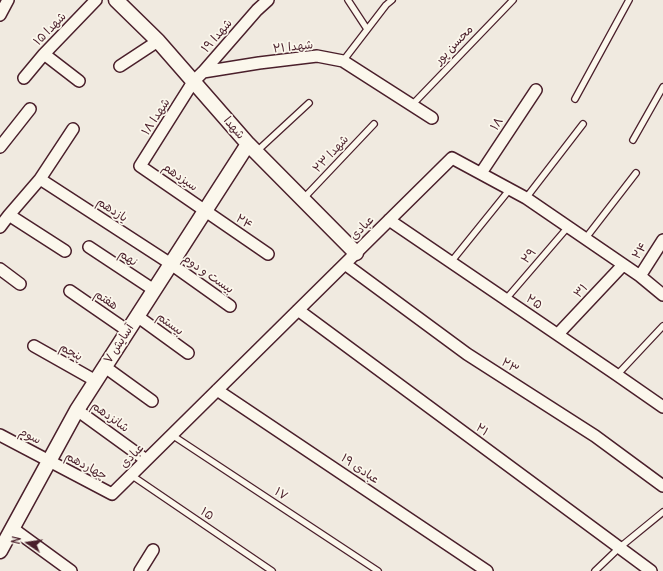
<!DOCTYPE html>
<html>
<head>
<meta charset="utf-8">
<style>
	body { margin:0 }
	#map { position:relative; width:663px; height:571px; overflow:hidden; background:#f0eae0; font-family:Delius,sans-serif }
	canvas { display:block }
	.north { position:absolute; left:8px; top:523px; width:40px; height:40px; -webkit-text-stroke:3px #fbf7ec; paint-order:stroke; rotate:283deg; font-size:11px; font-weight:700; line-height:16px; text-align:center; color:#4a1f2b }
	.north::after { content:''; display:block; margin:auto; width:14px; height:18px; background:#4a1f2b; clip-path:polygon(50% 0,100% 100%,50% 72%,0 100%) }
</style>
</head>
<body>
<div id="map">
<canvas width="663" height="571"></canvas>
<div class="north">N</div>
</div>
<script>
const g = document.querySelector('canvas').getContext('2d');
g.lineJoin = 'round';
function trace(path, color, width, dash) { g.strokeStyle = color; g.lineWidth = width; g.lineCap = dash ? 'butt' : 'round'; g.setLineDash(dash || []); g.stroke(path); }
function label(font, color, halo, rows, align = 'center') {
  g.font = font + ' Delius,"Playpen Sans Arabic",sans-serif'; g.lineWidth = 3.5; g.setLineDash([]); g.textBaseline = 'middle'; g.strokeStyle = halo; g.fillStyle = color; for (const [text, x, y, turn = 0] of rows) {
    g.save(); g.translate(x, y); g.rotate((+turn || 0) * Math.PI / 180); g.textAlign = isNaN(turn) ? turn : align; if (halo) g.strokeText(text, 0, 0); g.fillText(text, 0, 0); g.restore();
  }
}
const service = new Path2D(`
	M 348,0 L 367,29
	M 343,61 L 386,5 L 392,0
	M 575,99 L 629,0
	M 412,105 L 513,0
	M 633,140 L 663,87
	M 256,152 L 309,103
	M 526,198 L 583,124
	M 303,199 L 374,124
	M 585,239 L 636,173
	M 451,262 L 510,189
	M 506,299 L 568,227
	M 617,375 L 663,326
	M 172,435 L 378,571
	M 131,475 L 272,571
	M 595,571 L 619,548 L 663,512`);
const minor = new Path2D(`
	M 0,15 L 8,0
	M 44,54 L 79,81
	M 120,66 L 158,41
	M 203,72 L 257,10 L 268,0
	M 24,78 L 44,54 L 96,0
	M 0,147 L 30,109
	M 481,173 L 536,90
	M 40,179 L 171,264 L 230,306
	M 9,215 L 65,251
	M 389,220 L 617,375 L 663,407
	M 0,227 L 9,215 L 40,179 L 73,129
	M 89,247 L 154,290
	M 268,254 L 140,166 L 193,82 L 203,72 L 259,63 L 317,56 L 343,61 L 432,118
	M 345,264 L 467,354 L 595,436 L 663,486
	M 0,269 L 20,284
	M 640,276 L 663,240
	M 70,291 L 128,331
	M 298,310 L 651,571
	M 137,316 L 188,353
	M 558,334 L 623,265
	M 34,346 L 96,381
	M 105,367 L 152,401
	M 217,390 L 487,571
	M 77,410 L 146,460
	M 0,435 L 112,494 L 452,158 L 526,198 L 640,276 L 663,295
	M 12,528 L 71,571
	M 140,571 L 153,550`);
const tertiary = new Path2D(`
	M 116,0 L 158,41 L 248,144 L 356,253
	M 0,551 L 77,410 L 248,144`);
trace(service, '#4a1f2b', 8);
trace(minor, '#4a1f2b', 14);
trace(tertiary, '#4a1f2b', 17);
trace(service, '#fbf7ec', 5.5);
trace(minor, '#fbf7ec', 11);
trace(tertiary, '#fbf7ec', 14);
label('12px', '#4a1f2b', '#fbf7ec', [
	["شهدا ۱۵",50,29,-46],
	["شهدا ۱۹",217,36,-49],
	["محسن پور",454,45,-46],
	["شهدا ۲۱",293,47,-6],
	["شهدا ۱۸",156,117,-57],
	["۱۸",497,124,-57],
	["شهدا",234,128,49],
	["شهدا ۲۳",331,154,-47],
	["سیزدهم",180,177,35],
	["یازدهم",112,210,33],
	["۲۴",244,222,35],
	["عبادی",362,228,-45],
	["۲۴",640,251,-57],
	["۲۹",529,256,-50],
	["نهم",128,258,34],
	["بیست و دوم",208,274,35],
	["۳۱",581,291,-47],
	["هفتم",106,300,34],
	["۲۵",534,302,34],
	["بیستم",170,324,36],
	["آسایش ۷",119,344,-57],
	["پنجم",71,352,29],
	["۲۳",510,366,33],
	["شانزدهم",110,417,36],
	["۲۱",482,430,36],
	["سوم",30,436,27],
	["عبادی",132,456,-45],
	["چهاردهم",86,466,28],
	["عبادی ۱۹",360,469,34],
	["۱۷",281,494,33],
	["۱۵",207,514,34]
]);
</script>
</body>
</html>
